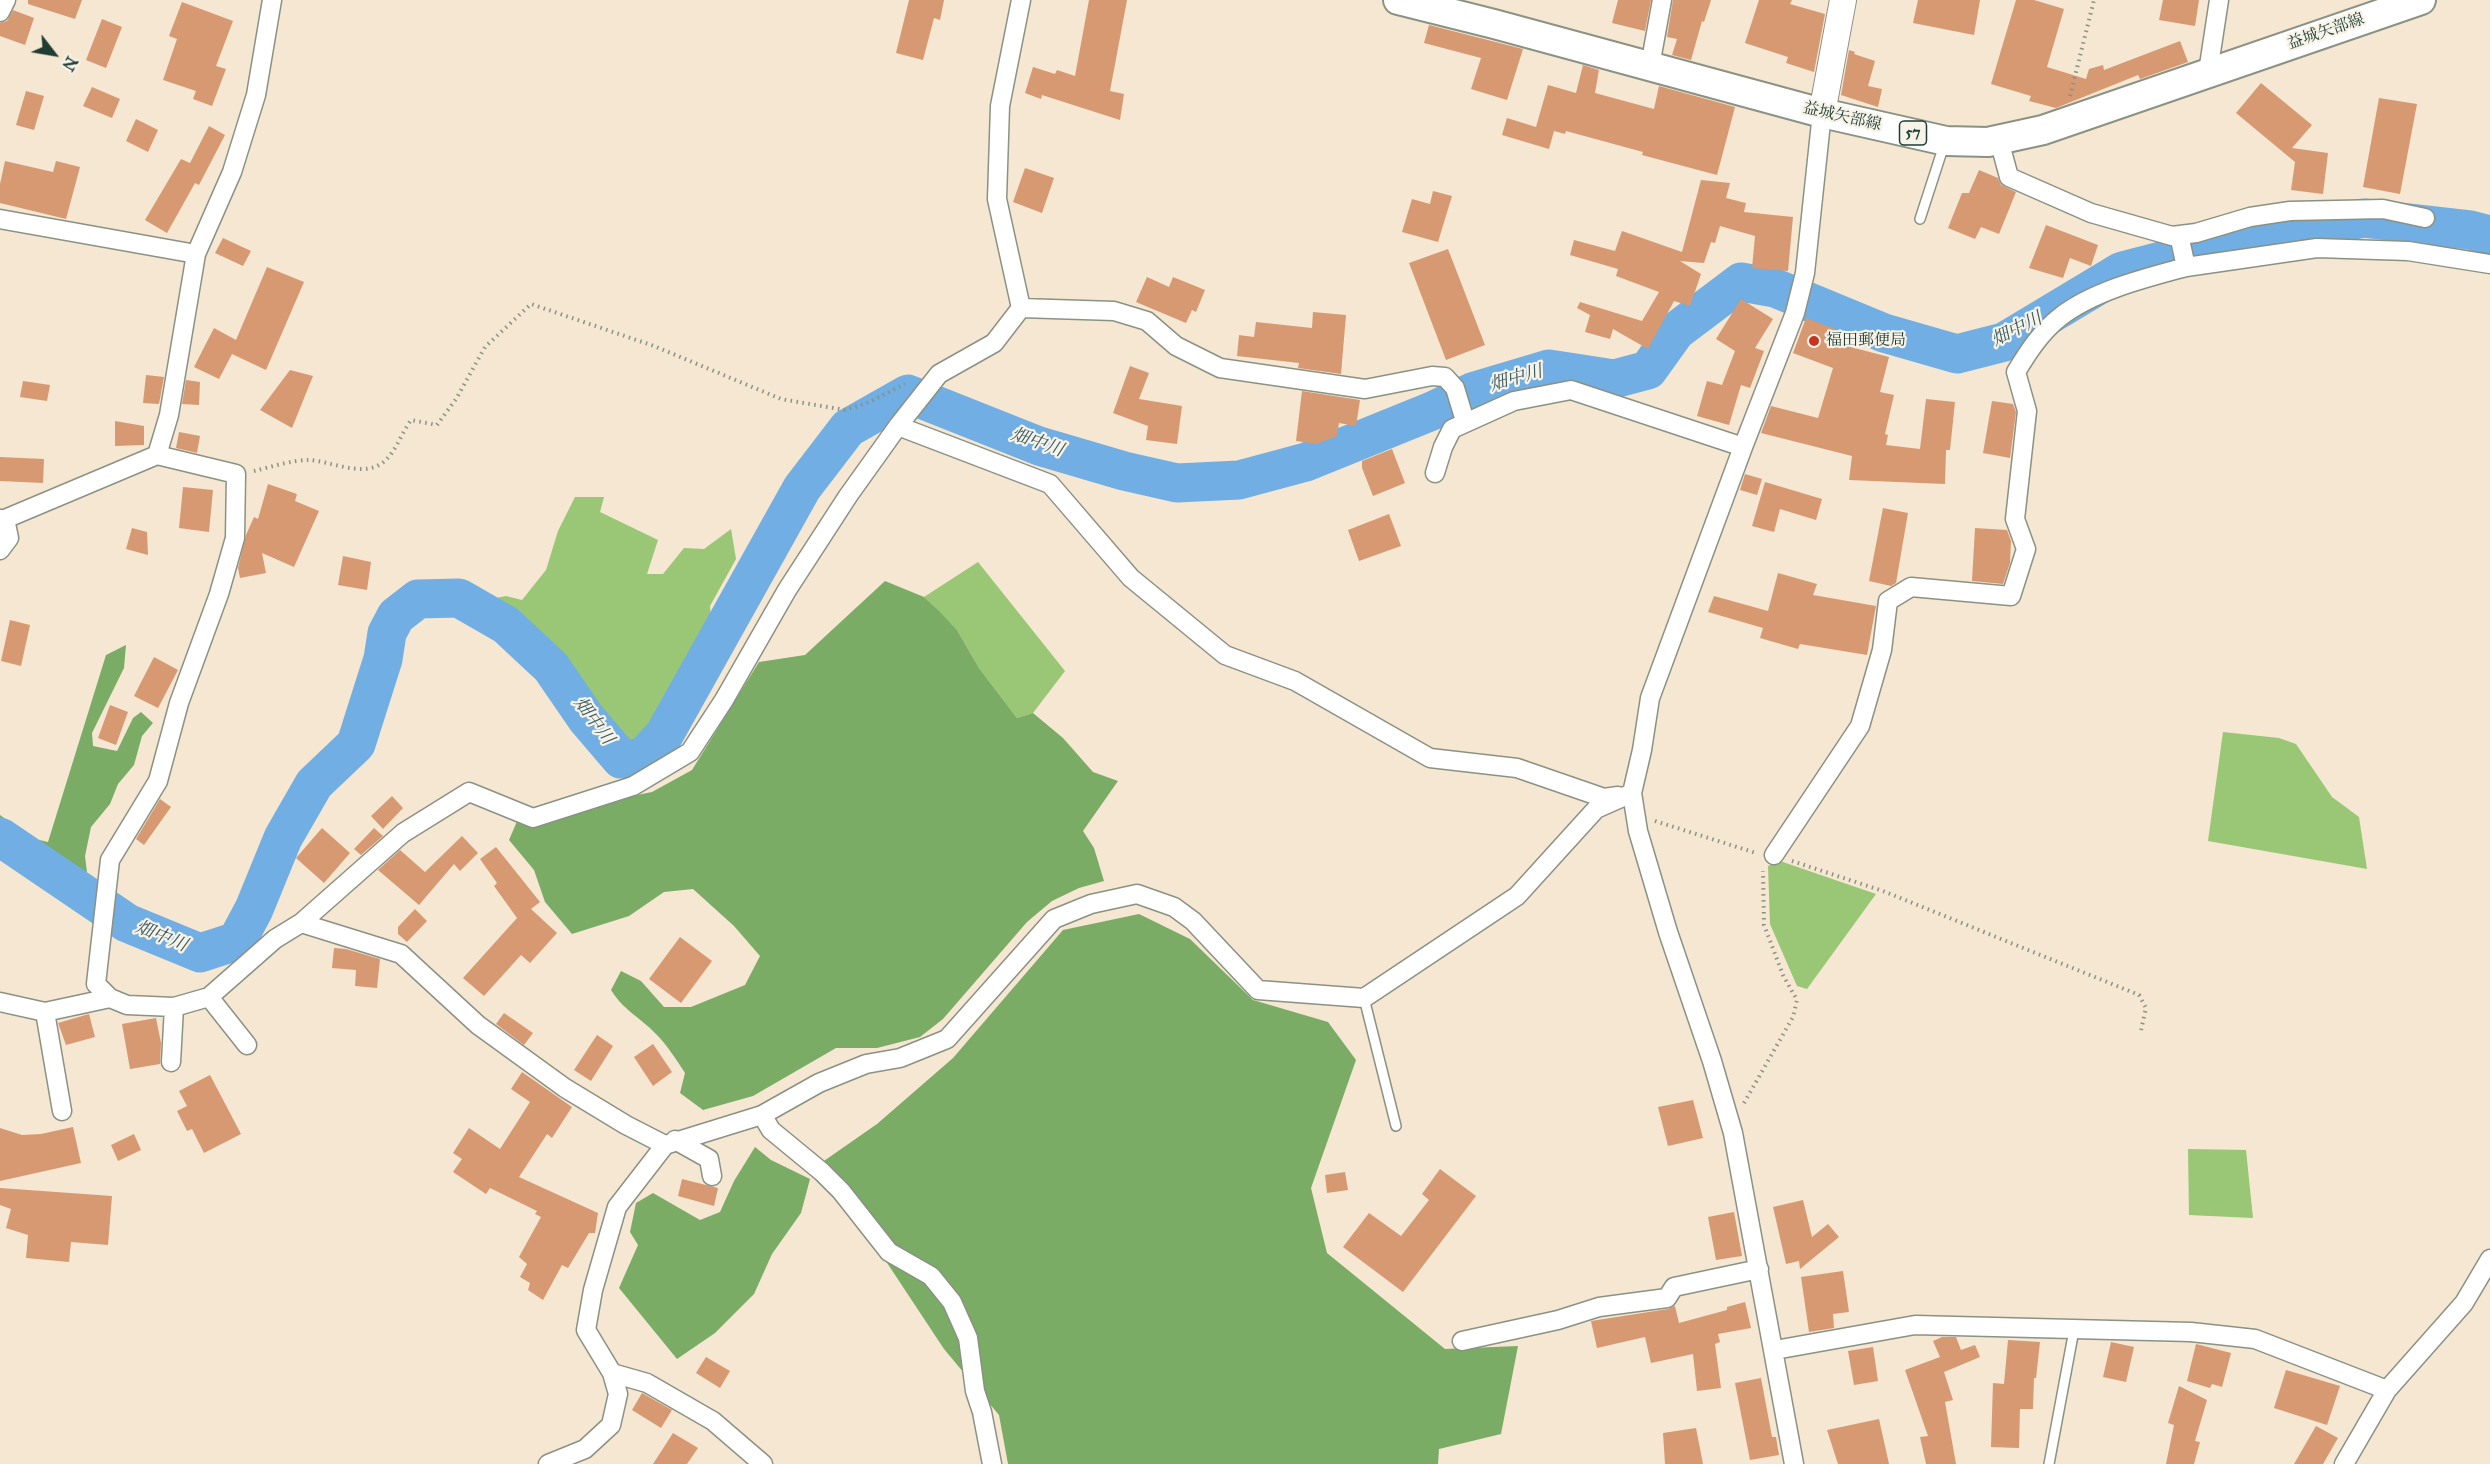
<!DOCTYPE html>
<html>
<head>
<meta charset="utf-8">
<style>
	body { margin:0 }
	#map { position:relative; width:2490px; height:1464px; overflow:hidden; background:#f5e7d2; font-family:"IM FELL Great Primer",serif }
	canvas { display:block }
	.north { position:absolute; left:24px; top:24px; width:60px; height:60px; -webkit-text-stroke:4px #f7f3e8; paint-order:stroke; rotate:121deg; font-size:16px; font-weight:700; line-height:24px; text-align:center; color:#1f3d34 }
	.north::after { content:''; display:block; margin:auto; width:21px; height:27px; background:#1f3d34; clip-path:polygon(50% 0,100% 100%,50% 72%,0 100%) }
</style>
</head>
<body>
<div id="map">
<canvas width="2490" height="1464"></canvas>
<div class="north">N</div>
</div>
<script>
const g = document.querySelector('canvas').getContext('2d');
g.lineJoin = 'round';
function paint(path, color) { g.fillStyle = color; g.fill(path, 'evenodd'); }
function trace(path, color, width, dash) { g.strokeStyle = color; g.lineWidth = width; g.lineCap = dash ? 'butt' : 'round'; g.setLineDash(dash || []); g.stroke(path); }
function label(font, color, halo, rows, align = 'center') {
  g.font = font + ' "IM FELL Great Primer","Noto Serif JP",serif'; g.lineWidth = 4.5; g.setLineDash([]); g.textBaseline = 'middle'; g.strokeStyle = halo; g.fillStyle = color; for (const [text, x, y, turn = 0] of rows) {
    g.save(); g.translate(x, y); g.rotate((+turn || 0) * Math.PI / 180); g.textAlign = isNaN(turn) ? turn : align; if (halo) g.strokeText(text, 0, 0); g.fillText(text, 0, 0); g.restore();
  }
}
paint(new Path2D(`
	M 575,497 L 604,497 L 600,512 L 658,540 L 647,574 L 663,574 L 684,548 L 704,549 L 731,529 L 736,559 L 710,606 L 712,632 L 659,732 L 642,751 L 623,750 L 562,672 L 523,627 L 494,606 L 491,599 L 506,596 L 522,600 L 546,570 L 558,531 Z
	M 978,562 L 1065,671 L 1033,713 L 1017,718 L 979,668 L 957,630 L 924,597 Z
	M 2223,732 L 2279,738 L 2296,744 L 2332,797 L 2359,817 L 2367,869 L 2208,841 Z
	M 1780,861 L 1876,894 L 1807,989 L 1797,986 L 1770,924 L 1768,866 Z
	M 2188,1149 L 2246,1150 L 2253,1218 L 2189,1215 Z`), '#99c775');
paint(new Path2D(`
	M 885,581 L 924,597 L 940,612 L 957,630 L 979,668 L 1017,718 L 1033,713 L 1063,738 L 1093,772 L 1118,781 L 1083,831 L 1094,848 L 1104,881 L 1079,888 L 1052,901 L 1027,922 L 943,1019 L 920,1037 L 877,1048 L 836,1048 L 753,1096 L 703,1110 L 680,1093 L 685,1073 C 676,1059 667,1045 656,1034 C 639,1016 625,1012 611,990 L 621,971 L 641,981 L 664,1007 L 691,1007 L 745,985 L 760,956 L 734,926 L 693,889 L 664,892 L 629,916 L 572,934 L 545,902 L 534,870 L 509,840 L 518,819 L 652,792 L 692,770 L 759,662 L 805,655 Z
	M 126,645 L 124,668 L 92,733 L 93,746 L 117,751 L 133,718 L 141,712 L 153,723 L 142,736 L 134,765 L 118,784 L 110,804 L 91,827 L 85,856 L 89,889 L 0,832 L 0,815 L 31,838 L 48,842 L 106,655 Z
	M 1139,914 L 1190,939 L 1253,1000 L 1328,1022 L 1356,1060 L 1311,1188 L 1327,1253 L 1445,1349 L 1518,1346 L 1501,1434 L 1439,1449 L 1438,1464 L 1008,1464 L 999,1415 L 944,1349 L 821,1163 L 877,1124 L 953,1058 L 1063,930 Z
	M 755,1147 L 771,1160 L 810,1179 L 801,1213 L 772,1254 L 754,1294 L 715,1333 L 677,1359 L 619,1288 L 638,1245 L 630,1232 L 636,1203 L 653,1193 L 700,1220 L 720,1212 L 734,1181 Z`), '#7aac66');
trace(new Path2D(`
	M 0,837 L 127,923 L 200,953 L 237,941 L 254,909 L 283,838 L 314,784 L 356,744 L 383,659 L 387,633 L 396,616 L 418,599 L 459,598 L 506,625 L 551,667 L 586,718 L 621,759 L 643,758 L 664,735 L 802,488 L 848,428 L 908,394 L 1039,446 L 1124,471 L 1177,483 L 1239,480 L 1306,462 L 1432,411 L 1472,392 L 1549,369 L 1614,379 L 1648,370 L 1676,331 L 1741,282 L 1775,288 L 1884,333 L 1957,354 L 2004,342 L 2122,271 L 2226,244 L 2364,218 L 2470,230 L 2490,235`), '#71aee3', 39);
paint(new Path2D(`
	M 28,0 L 82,0 L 75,19 L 28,4 Z
	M 909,0 L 944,0 L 940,20 L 934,18 L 923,60 L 896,53 Z
	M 1089,0 L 1127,0 L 1110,91 L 1124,94 L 1120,120 L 1042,95 L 1041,99 L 1025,93 L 1033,67 L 1055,74 L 1057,70 L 1075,76 Z
	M 1618,0 L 1651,0 L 1645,31 L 1612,23 Z
	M 1673,0 L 1711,0 L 1704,22 L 1702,21 L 1691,60 L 1672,55 L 1677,39 L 1667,37 Z
	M 1759,0 L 1792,0 L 1790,4 L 1825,14 L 1814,72 L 1786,63 L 1788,57 L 1745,43 Z
	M 1918,0 L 1980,0 L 1974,35 L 1913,23 Z
	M 2016,0 L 2034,0 L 2064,9 L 2047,67 L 2086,79 L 2089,69 L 2103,65 L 2104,70 L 2180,41 L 2188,62 L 2140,79 L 2138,75 L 2056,108 L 2029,101 L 2031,96 L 1991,84 Z
	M 2163,0 L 2199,0 L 2195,26 L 2159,20 Z
	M 182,2 L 233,21 L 216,66 L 226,69 L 212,106 L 193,99 L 196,91 L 163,80 L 177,39 L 169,36 Z
	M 13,10 L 34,18 L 25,45 L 0,36 L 0,23 L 7,21 Z
	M 102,19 L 122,27 L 106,68 L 86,60 Z
	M 1429,25 L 1523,49 L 1507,100 L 1471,89 L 1481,58 L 1424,43 Z
	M 1849,50 L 1855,52 L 1854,54 L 1875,61 L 1868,86 L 1882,89 L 1878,107 L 1841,95 Z
	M 1583,65 L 1599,70 L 1595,93 L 1654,109 L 1659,86 L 1735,107 L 1717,175 L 1642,155 L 1643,152 L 1566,131 L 1565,134 L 1554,131 L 1549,149 L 1502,135 L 1507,118 L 1536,127 L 1548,85 L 1576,93 Z
	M 2261,83 L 2312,125 L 2292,148 L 2328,153 L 2323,194 L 2291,190 L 2295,162 L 2236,113 Z
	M 92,87 L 120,99 L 112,118 L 83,106 Z
	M 26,91 L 44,96 L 34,130 L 16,125 Z
	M 2379,98 L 2417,104 L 2400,194 L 2363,187 Z
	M 136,119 L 158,130 L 148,152 L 126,141 Z
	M 209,126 L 225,135 L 199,185 L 195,183 L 167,233 L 145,220 L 181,159 L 190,163 Z
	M 5,161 L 53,172 L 56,161 L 80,167 L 66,219 L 0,203 L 0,184 Z
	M 1025,168 L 1054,178 L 1042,213 L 1013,202 Z
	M 1979,170 L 1998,178 L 2001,185 L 2016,192 L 1999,234 L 1981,227 L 1975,239 L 1948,228 L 1962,193 L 1969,193 Z
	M 1701,180 L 1730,183 L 1726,198 L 1746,203 L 1744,212 L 1793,217 L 1788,271 L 1752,268 L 1755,236 L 1720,226 L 1715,243 L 1711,242 L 1704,263 L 1680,261 L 1701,274 L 1690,306 L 1674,301 L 1648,349 L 1613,329 L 1610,339 L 1585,332 L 1590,315 L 1577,308 L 1580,302 L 1642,321 L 1659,292 L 1616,276 L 1618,269 L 1570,255 L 1574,240 L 1615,251 L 1622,231 L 1682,252 Z
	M 1433,191 L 1452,196 L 1438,242 L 1402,232 L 1412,199 L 1430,204 Z
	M 2046,225 L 2098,245 L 2091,266 L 2070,258 L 2063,278 L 2029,268 Z
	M 223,238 L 251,251 L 243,266 L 215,253 Z
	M 1448,249 L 1485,345 L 1446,360 L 1409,263 Z
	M 267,267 L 304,282 L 266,370 L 232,354 L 219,379 L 194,367 L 214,328 L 236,340 Z
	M 1147,277 L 1169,287 L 1173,277 L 1205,290 L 1196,312 L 1192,310 L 1186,323 L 1136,302 Z
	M 1741,299 L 1773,319 L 1755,348 L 1764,351 L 1750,388 L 1741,385 L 1729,425 L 1697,416 L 1707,381 L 1722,385 L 1735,351 L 1716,339 Z
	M 1313,312 L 1346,315 L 1341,374 L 1298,368 L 1299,363 L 1237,356 L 1239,335 L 1254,337 L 1256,322 L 1312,328 Z
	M 1806,318 L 1843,332 L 1839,344 L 1889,357 L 1880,392 L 1894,395 L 1885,434 L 1888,435 L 1886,445 L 1920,449 L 1926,399 L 1955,402 L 1950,450 L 1946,450 L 1945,484 L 1849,480 L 1852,456 L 1761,433 L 1771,406 L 1818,418 L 1833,368 L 1793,353 Z
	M 1130,366 L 1149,373 L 1139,399 L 1182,406 L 1177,444 L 1146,440 L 1148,426 L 1113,413 Z
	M 290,370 L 313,376 L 292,428 L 260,410 Z
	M 146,375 L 164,377 L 159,404 L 143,403 Z
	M 186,380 L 200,382 L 199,405 L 182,404 Z
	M 23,381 L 50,385 L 47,401 L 20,397 Z
	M 1302,391 L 1360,400 L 1356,426 L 1339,423 L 1337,436 L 1317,444 L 1296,441 Z
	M 1992,401 L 2013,404 L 2016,412 L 2010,458 L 1983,453 Z
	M 115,421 L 144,426 L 144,445 L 115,446 Z
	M 179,432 L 200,436 L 197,453 L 176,448 Z
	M 1392,449 L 1405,483 L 1373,496 L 1362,468 L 1362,461 Z
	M 0,457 L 44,459 L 43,483 L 0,481 Z
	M 1745,474 L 1762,479 L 1757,495 L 1740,490 Z
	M 1765,482 L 1822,499 L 1816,520 L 1780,509 L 1774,532 L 1752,526 Z
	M 268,484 L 297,494 L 295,501 L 319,511 L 294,567 L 262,553 L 266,573 L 240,578 L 238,568 L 246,535 L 254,517 L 258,519 Z
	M 183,487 L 213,490 L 209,532 L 179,528 Z
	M 1883,508 L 1908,513 L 1896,583 L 1891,586 L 1869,581 Z
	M 1389,514 L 1401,546 L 1359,561 L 1348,530 Z
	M 132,528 L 147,532 L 148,555 L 126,549 Z
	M 1975,528 L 2007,530 L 2011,541 L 2010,563 L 2003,584 L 1972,581 Z
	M 343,556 L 371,562 L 367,590 L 338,585 Z
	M 1778,573 L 1817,584 L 1813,595 L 1876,606 L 1867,655 L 1800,644 L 1798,649 L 1760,638 L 1763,628 L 1708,612 L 1714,596 L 1768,611 Z
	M 10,620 L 30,625 L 21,666 L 1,661 Z
	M 154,657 L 178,670 L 158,708 L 134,696 Z
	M 110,705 L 128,712 L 116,745 L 98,738 Z
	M 392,796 L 403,808 L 383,829 L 371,816 Z
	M 160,799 L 171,807 L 144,845 L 136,839 Z
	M 322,828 L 350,853 L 324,883 L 296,858 Z
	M 374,828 L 383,836 L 361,855 L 354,849 Z
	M 462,836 L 478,853 L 460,871 L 454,864 L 419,905 L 378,870 L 400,850 L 425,872 Z
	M 496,847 L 540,902 L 531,909 L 557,933 L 530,963 L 521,955 L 484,996 L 463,978 L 517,918 L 494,886 L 497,883 L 480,859 Z
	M 415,909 L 427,921 L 407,942 L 398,934 L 398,927 Z
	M 680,937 L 712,961 L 681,1003 L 649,979 Z
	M 334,948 L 346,949 L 380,959 L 377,988 L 355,986 L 356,970 L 332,968 Z
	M 504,1013 L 533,1033 L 524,1045 L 496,1024 Z
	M 89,1014 L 95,1037 L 66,1045 L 58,1023 Z
	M 156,1018 L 161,1043 L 160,1064 L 130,1069 L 122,1024 Z
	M 597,1035 L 613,1046 L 591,1081 L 574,1070 Z
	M 653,1044 L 672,1072 L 653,1086 L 634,1057 Z
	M 522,1072 L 572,1107 L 552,1138 L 547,1134 L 519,1177 L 598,1213 L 595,1233 L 589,1233 L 568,1268 L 562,1265 L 543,1300 L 528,1290 L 530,1283 L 520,1277 L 527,1264 L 519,1257 L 541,1217 L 535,1214 L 537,1211 L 490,1188 L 486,1194 L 453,1172 L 462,1159 L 453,1153 L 469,1128 L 500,1149 L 530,1102 L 511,1089 Z
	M 210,1075 L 241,1134 L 204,1153 L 192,1129 L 187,1131 L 177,1111 L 187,1106 L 179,1091 Z
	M 1693,1100 L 1703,1138 L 1668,1146 L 1658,1107 Z
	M 73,1127 L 81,1163 L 0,1181 L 0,1128 L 22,1135 L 41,1134 Z
	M 134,1134 L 141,1150 L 118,1161 L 111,1145 Z
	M 1440,1169 L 1476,1196 L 1403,1292 L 1343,1247 L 1369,1213 L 1401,1236 L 1429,1200 L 1422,1194 Z
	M 1345,1172 L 1348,1190 L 1327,1193 L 1325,1175 Z
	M 682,1179 L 718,1188 L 714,1206 L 678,1196 Z
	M 0,1188 L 112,1196 L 108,1245 L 71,1242 L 69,1262 L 26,1258 L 28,1235 L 6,1228 L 11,1209 L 0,1205 Z
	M 1803,1200 L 1812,1237 L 1828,1224 L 1839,1237 L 1800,1269 L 1799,1261 L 1786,1264 L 1773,1207 Z
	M 1734,1212 L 1742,1256 L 1716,1260 L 1708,1217 Z
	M 1843,1271 L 1849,1312 L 1833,1314 L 1834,1328 L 1809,1332 L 1801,1277 Z
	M 1745,1302 L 1751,1328 L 1718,1334 L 1720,1342 L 1715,1344 L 1721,1388 L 1697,1391 L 1693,1354 L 1651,1363 L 1645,1337 L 1597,1348 L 1591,1321 L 1668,1309 L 1675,1306 L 1679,1323 L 1727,1310 L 1727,1307 Z
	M 1942,1337 L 1956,1337 L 1961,1350 L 1975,1345 L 1980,1357 L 1944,1372 L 1953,1400 L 1945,1402 L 1956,1464 L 1926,1464 L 1920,1437 L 1928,1436 L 1905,1370 L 1940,1357 L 1933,1341 Z
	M 2008,1340 L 2040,1342 L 2036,1378 L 2034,1378 L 2033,1409 L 2020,1409 L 2019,1448 L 1991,1447 L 1993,1383 L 2004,1384 Z
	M 2111,1342 L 2134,1347 L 2126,1382 L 2103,1377 Z
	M 2196,1344 L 2231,1353 L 2222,1387 L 2212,1384 L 2210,1388 L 2187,1381 Z
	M 1873,1347 L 1878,1381 L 1854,1385 L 1848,1351 Z
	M 706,1357 L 730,1371 L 720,1388 L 696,1373 Z
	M 2286,1370 L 2340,1386 L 2327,1425 L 2274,1408 Z
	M 1761,1378 L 1772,1437 L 1776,1437 L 1779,1455 L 1750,1460 L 1735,1383 Z
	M 2179,1386 L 2207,1400 L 2195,1441 L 2200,1442 L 2194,1464 L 2166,1464 L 2174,1425 L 2168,1423 Z
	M 642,1393 L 672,1410 L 661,1428 L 632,1410 Z
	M 1879,1419 L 1889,1464 L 1838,1464 L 1827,1430 Z
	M 2316,1426 L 2338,1438 L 2323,1464 L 2294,1464 Z
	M 1696,1428 L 1703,1464 L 1665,1464 L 1663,1433 Z
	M 673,1433 L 698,1448 L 687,1464 L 653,1464 Z`), '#d69972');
const lane = new Path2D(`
	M 1920,219 L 1944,145
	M 1364,998 L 1396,1126
	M 2049,1464 L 2074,1330`);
const street = new Path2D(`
	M 0,12 L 6,0
	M 1650,66 L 1662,0
	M 2208,72 L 2219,0
	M 1999,140 L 2009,177 L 2091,213 L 2172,236 L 2196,233 L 2250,217 L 2290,211 L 2383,209 L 2425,218
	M 0,219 L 196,254
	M 2186,267 L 2317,248 L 2408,251 L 2490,264
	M 1021,308 L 1114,311 L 1147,321 L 1176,346 L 1220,368 L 1365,389 L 1432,376 L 1445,377 L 1455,388 L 1465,421
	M 898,426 L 1050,484 L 1131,578 L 1225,655 L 1295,681 L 1430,758 L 1517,768 L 1604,798 L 1618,796
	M 157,455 L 169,415 L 196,254 L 232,172 L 256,95 L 272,0
	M 1435,473 L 1443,447 L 1452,429 L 1514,401 L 1571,390 L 1743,447
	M 0,519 L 5,519 L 157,455 L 236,474 L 235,538 L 219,594 L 179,703 L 158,781 L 110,860 L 96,984 L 110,998 L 127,1005 L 174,1007 L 209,997 L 275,939 L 301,923 L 403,833 L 469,792 L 533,818 L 633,786 L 690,752 L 724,700 L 787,590 L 848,496 L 898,426 L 939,374 L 994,343 L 1021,308 L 997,199 L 1000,106 L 1021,0
	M 0,550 L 9,538 L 5,519
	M 1774,855 L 1860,726 L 1882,650 L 1888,601 L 1911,587 L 2011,596 L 2026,549 L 2015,519 L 2027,411 L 2016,372 C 2028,352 2041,332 2060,317 C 2093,291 2145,278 2186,267 L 2179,235
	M 301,923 L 401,954 L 478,1025 L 565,1088 L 626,1125 L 665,1145
	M 209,997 L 247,1045
	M 0,1002 L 45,1012 L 110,998
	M 45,1012 L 62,1111
	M 171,1062 L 174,1007
	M 762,1115 L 771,1130 L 822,1172 L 841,1191 L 889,1252 L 931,1276 L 952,1302 L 968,1338 L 975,1391 L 982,1412 L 992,1464
	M 675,1140 L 709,1159 L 712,1176
	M 1462,1341 L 1558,1320 L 1599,1307 L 1667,1298 L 1674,1287 L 1759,1269
	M 1775,1350 L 1915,1325 L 2191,1332 L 2255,1339 L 2387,1390 L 2464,1303 L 2490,1259
	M 612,1373 L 647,1383 L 713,1421 L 763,1464
	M 548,1464 L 585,1449 L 611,1425 L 618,1394 L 612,1373 L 586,1330 L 593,1290 L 617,1207 L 665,1145 L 762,1115 L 819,1083 L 866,1064 L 900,1058 L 947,1039 L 1054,919 L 1091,904 L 1137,894 L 1174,907 L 1193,921 L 1258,990 L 1364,998 L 1517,896 L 1596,809 L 1632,793
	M 1794,1464 L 1733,1133 L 1712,1061 L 1668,932 L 1638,831 L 1632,793 L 1642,750 L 1650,698 L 1743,447 L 1795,313 L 1805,273 L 1822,113
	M 2344,1464 L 2387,1390`);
const secondary = new Path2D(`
	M 1822,113 L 1843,0`);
const primary = new Path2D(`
	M 1398,0 L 1494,24 L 1822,113 L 1946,141 L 1988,142 L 2043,130 L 2421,0`);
trace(lane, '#8a9283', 12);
trace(street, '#8a9283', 21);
trace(secondary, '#8a9283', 28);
trace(primary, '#8a9283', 32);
trace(new Path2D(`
	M 2070,96 L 2094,0
	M 254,471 C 271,467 292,460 309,460 C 329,461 360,476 379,465 C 395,456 400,435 411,420 L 437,425 L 456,399 L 485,347 L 531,304 L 654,346 L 781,399 L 845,410 L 865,404 L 905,384
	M 1655,821 L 1756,853
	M 1792,861 L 1883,891 L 2139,995 L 2146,1008 L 2141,1030
	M 1744,1103 L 1793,1017 L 1797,1000 L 1783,975 L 1764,925 L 1763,871`), '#8a9283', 4, [1.5, 4.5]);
trace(lane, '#fff', 9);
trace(street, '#fff', 18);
trace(secondary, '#fff', 26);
trace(primary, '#fff', 28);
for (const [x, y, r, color] of [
	[1814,341,6,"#c8321e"]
]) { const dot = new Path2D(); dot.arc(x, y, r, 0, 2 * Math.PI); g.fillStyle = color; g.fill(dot); trace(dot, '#f7f3e8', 2); }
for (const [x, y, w] of [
	[1913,133,27]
]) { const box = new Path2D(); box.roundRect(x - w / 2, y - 12, w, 24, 4.5); g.fillStyle = '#f7f3e8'; g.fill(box); trace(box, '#1f3d34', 1.5); }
label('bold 15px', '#1f3d34', null, [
	["57",1913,133]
]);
label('16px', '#1f3d34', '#f7f3e8', [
	["益城矢部線",2326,32,-19],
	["益城矢部線",1842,117,13]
]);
label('16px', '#1f3d34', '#f7f3e8', [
	["福田郵便局",1826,341]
], 'left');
label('italic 18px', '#345960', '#f7f3e8', [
	["畑中川",2017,330,-27],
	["畑中川",1516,379,-16],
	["畑中川",1037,443,19],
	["畑中川",593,721,53],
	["畑中川",161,937,22]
]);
</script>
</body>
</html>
